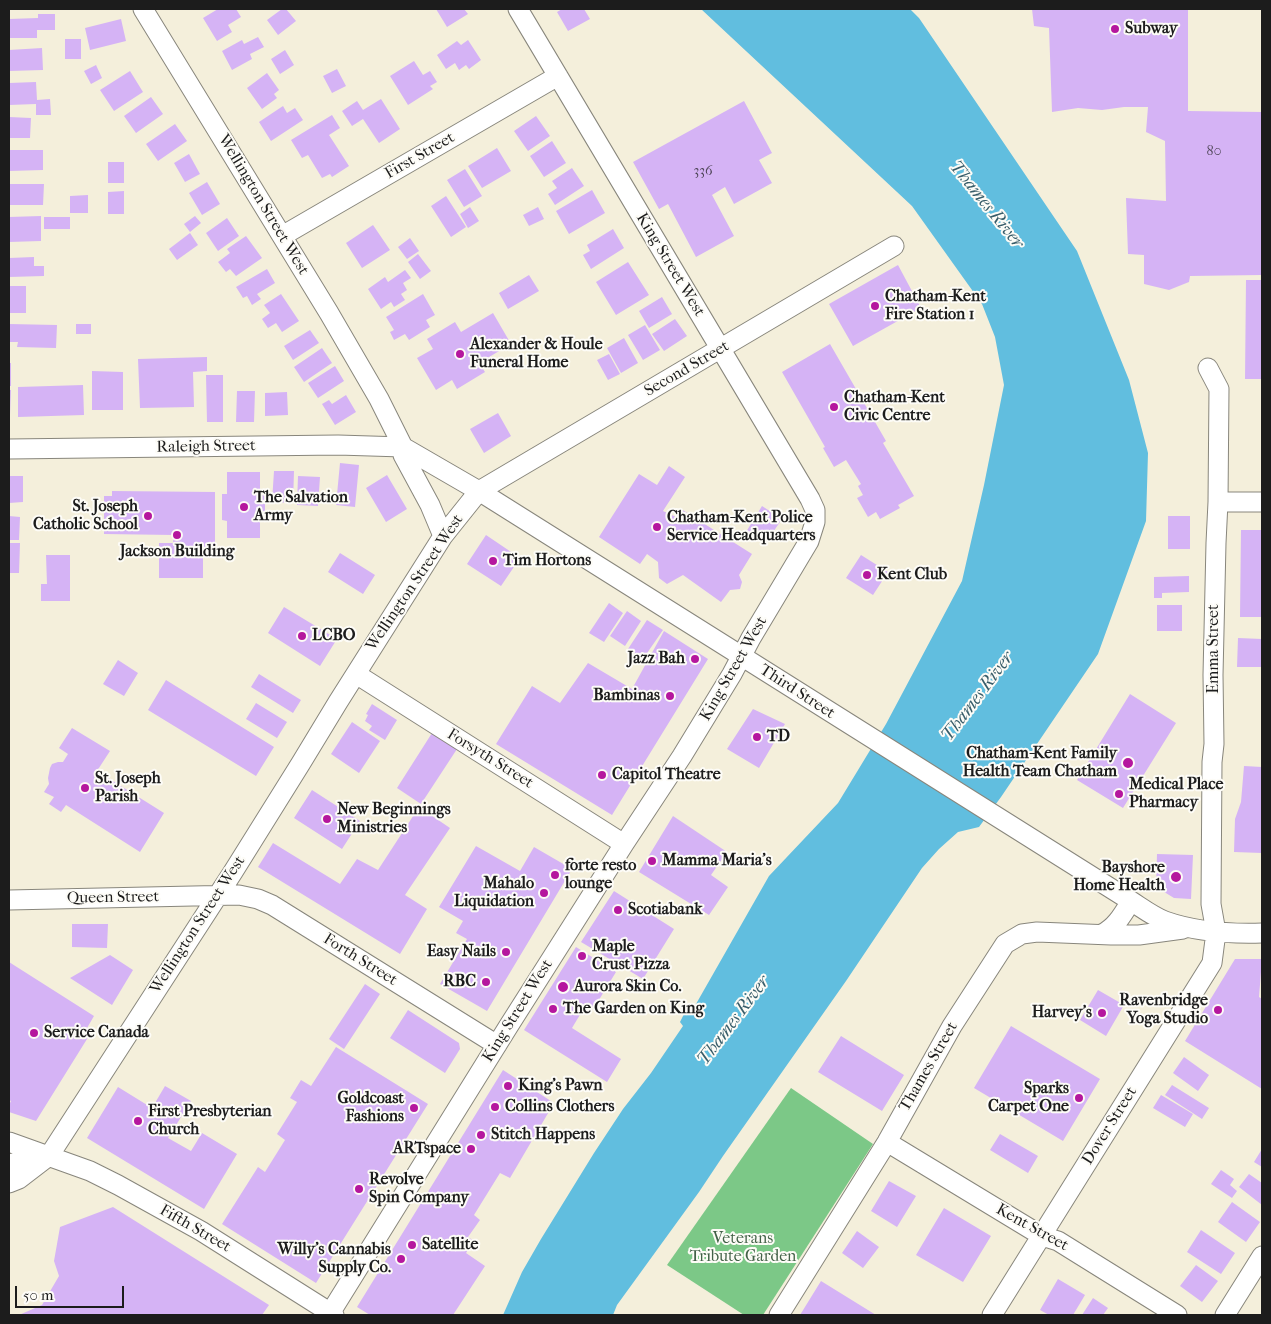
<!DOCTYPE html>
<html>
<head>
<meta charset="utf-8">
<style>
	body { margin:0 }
	#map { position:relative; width:1271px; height:1324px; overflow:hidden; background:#f4efdb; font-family:"IM FELL French Canon",serif }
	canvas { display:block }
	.frame { position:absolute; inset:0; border:10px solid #1c1c1c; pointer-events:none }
	.scale { position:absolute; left:15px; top:1286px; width:109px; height:22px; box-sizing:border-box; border:2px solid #1c1c1c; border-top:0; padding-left:6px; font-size:15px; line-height:18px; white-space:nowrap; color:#1c1c1c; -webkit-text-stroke:4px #fdfcf7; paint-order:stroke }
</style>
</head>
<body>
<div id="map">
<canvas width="1271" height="1324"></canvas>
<div class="frame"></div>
<div class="scale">50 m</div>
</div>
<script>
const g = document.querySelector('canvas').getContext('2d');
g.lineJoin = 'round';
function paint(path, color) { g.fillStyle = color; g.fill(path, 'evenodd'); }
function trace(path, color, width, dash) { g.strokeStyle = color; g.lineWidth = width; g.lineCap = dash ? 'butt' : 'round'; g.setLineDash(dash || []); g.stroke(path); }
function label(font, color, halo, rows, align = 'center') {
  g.font = font + ' "IM FELL French Canon",serif'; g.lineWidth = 4; g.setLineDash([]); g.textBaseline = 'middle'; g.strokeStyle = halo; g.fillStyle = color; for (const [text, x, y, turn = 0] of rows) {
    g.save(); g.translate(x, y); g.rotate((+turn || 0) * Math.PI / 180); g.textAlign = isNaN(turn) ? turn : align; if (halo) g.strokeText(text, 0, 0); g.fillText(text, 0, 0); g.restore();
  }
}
paint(new Path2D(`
	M 791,1088 L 873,1144 L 763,1315 L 744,1315 L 667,1265 Z`), '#7cc887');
paint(new Path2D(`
	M 701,9 L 910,9 L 919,18 L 1077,251 L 1129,380 L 1148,453 L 1146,521 L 1098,654 L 1001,797 L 979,827 L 958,832 L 939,849 L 922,868 L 846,981 L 723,1156 L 699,1192 L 617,1305 L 613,1315 L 503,1315 L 522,1272 L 541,1239 L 594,1153 L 623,1109 L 651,1073 L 683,1026 L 680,1022 L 686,1010 L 692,1011 L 769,876 L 838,803 L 886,724 L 962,581 L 984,485 L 1004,385 L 995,337 L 982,304 L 912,206 Z`), '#61bedf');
paint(new Path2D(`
	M 218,9 L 236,9 L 241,17 L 228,25 L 232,32 L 217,41 L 203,18 Z
	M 282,9 L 286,9 L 296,21 L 278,35 L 267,20 Z
	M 436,9 L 464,9 L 468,14 L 447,27 Z
	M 562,9 L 584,9 L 590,19 L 568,31 L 557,12 Z
	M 1032,9 L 1188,9 L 1188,111 L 1262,112 L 1261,275 L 1190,276 L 1189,282 L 1169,290 L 1144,284 L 1144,255 L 1128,254 L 1126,198 L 1166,201 L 1165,141 L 1146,132 L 1148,107 L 1124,107 L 1102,110 L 1078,108 L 1052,112 L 1049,28 L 1034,26 Z
	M 38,14 L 55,14 L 55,30 L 37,30 L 37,38 L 9,38 L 9,19 L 38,18 Z
	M 121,19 L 126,41 L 90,50 L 85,28 Z
	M 258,37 L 264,47 L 250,54 L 252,59 L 232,70 L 222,51 L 242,40 L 244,44 Z
	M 65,39 L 81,39 L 81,59 L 65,59 Z
	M 468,40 L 481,60 L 469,69 L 466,65 L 459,70 L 455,63 L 446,69 L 437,55 L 457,41 L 461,45 Z
	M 42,48 L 43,70 L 9,71 L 9,50 Z
	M 285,50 L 294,65 L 280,74 L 271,59 Z
	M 414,61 L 423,75 L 430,71 L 437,82 L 430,86 L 433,89 L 408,105 L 390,76 Z
	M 96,65 L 102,78 L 91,84 L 84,71 Z
	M 337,69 L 346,86 L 332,93 L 323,76 Z
	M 130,71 L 143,92 L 114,111 L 100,90 Z
	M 267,73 L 279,90 L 274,94 L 277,98 L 262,109 L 247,88 Z
	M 36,82 L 37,100 L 50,99 L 51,115 L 36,115 L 36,104 L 9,105 L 9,83 Z
	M 151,97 L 163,114 L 136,133 L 124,116 Z
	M 381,99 L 400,129 L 379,143 L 363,119 L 352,126 L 342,111 L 357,101 L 363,110 Z
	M 744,101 L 772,153 L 759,160 L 772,183 L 734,204 L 725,187 L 712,195 L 734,236 L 696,257 L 668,204 L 659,209 L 633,162 Z
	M 283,106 L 287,113 L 295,108 L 303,120 L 271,141 L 259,122 Z
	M 332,115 L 340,128 L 329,135 L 349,166 L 332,177 L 330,174 L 322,178 L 308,155 L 302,158 L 291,140 Z
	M 536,116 L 550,136 L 528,151 L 514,131 Z
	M 9,117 L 31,118 L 30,138 L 9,138 Z
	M 175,124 L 187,141 L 158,161 L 146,144 Z
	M 552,141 L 566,163 L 544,177 L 530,156 Z
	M 497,148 L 511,171 L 482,188 L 468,166 Z
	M 9,150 L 43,150 L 43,170 L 9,171 Z
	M 189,154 L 200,174 L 185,182 L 174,163 Z
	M 108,162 L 124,162 L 124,183 L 108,183 Z
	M 572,168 L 584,186 L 555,205 L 548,194 L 557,188 L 552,181 Z
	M 465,169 L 482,196 L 464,207 L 447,180 Z
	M 207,182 L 220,204 L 202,215 L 189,193 Z
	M 9,184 L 44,184 L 43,205 L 9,205 Z
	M 592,190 L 605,213 L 569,234 L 556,211 Z
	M 124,191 L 124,214 L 108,214 L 108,192 Z
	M 88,195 L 88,213 L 70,213 L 70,196 Z
	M 446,196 L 466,227 L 451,237 L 431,206 Z
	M 470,207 L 479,221 L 468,228 L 460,214 Z
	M 538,207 L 544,219 L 529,226 L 523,215 Z
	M 41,216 L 41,241 L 9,242 L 9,217 Z
	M 195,216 L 201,223 L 190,232 L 184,224 Z
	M 44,217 L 70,217 L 70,229 L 44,229 Z
	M 227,218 L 239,236 L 218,251 L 206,233 Z
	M 373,225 L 390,250 L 362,268 L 346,243 Z
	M 613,229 L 624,248 L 591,269 L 583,255 L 590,251 L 587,245 Z
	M 190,233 L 198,245 L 177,260 L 169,249 Z
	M 246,236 L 262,258 L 236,276 L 230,269 L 226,272 L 218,262 L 230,253 L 227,249 Z
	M 410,238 L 419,251 L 407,259 L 398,247 Z
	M 418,254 L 431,271 L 420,279 L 408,262 Z
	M 34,257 L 34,266 L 44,266 L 44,276 L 9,277 L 9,258 Z
	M 628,262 L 649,295 L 616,315 L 596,282 Z
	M 898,265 L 921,308 L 853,346 L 829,304 Z
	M 267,269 L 275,283 L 257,294 L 261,299 L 252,305 L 247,296 L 243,298 L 236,287 Z
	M 405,270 L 411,278 L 403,283 L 407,290 L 401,294 L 405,300 L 394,307 L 391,302 L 381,309 L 368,289 L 385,277 L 388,282 Z
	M 529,275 L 539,291 L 508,309 L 499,293 Z
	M 1246,280 L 1262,280 L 1262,379 L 1245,379 Z
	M 9,286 L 26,286 L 26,313 L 9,313 Z
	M 281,294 L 299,321 L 282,332 L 276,323 L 268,328 L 262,319 L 270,313 L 264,305 Z
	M 423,294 L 435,315 L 426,320 L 430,327 L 409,340 L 405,334 L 394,340 L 390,332 L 394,330 L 386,317 Z
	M 662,297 L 672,314 L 649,328 L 639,311 Z
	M 493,313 L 511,344 L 479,363 L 485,372 L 457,389 L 452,380 L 436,390 L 417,358 L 433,349 L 427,339 L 455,322 L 461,332 Z
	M 675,319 L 687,336 L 664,351 L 652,334 Z
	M 9,324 L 57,325 L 56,348 L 17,347 L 18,342 L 9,342 Z
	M 76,324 L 91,324 L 91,334 L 76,334 Z
	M 645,325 L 660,350 L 643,360 L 628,335 Z
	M 310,330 L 319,343 L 293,360 L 284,346 Z
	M 624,338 L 638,363 L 621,373 L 607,348 Z
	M 830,344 L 886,441 L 883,443 L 914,496 L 898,505 L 900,508 L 880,519 L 876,512 L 868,517 L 857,498 L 863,495 L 858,486 L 861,484 L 846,460 L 834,467 L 823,448 L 825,447 L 782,372 Z
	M 322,348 L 332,363 L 304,382 L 294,367 Z
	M 609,354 L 620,374 L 608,380 L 597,360 Z
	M 207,357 L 207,371 L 193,372 L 194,407 L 140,408 L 138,359 Z
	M 9,363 L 11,363 L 11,386 L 9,386 Z
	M 335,366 L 344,381 L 318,398 L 308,383 Z
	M 92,371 L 123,372 L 123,410 L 92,410 Z
	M 206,375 L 223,375 L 223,422 L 207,422 Z
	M 83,385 L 84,415 L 18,417 L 18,387 Z
	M 9,390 L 11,390 L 10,415 L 9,415 Z
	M 237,391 L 255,391 L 254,422 L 236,422 Z
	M 287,392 L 288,415 L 265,416 L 265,393 Z
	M 346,395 L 356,412 L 335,425 L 322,404 L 329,400 L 332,404 Z
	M 498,413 L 511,436 L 484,453 L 470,429 Z
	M 340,463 L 359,465 L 355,507 L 336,505 Z
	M 669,466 L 685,477 L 663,511 L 676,517 L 681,509 L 752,554 L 739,575 L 742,582 L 740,589 L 730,590 L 721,602 L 683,575 L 667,584 L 659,578 L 658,562 L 647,554 L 640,564 L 599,537 L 639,474 L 657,485 Z
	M 274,471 L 294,471 L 293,503 L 272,502 Z
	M 227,472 L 260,472 L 260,494 L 265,494 L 265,520 L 260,520 L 260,538 L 227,538 L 227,521 L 222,520 L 222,494 L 227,494 Z
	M 387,475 L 407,509 L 386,522 L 366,488 Z
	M 9,476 L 23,476 L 23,502 L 9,503 Z
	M 298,476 L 320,477 L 318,506 L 297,505 Z
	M 112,491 L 215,492 L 215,551 L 203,551 L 203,578 L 159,578 L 159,543 L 173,543 L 174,535 L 104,534 L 104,496 L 112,496 Z
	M 762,506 L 782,519 L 765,544 L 746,532 Z
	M 9,516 L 20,517 L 19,540 L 9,540 Z
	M 1168,516 L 1190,516 L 1190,549 L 1168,549 Z
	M 1241,530 L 1262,530 L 1262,617 L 1240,617 Z
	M 486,535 L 520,558 L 501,586 L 467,564 Z
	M 9,543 L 20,543 L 19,573 L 9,573 Z
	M 340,553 L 375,575 L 363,594 L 328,572 Z
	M 46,555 L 70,555 L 70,601 L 41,601 L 41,584 L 47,584 Z
	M 861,555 L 888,572 L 873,595 L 846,578 Z
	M 1189,576 L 1189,592 L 1162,593 L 1162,598 L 1154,598 L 1154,577 Z
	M 609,603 L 623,613 L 604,642 L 589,633 Z
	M 1157,605 L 1182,605 L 1182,631 L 1157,631 Z
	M 284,607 L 337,639 L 320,666 L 268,633 Z
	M 627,611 L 641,621 L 625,646 L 610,636 Z
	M 647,620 L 663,630 L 643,659 L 628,649 Z
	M 664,631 L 708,659 L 612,815 L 496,744 L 532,686 L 560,703 L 588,663 L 632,689 Z
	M 1238,638 L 1262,639 L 1261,667 L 1237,667 Z
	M 118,660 L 138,673 L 124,696 L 103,684 Z
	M 259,674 L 301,700 L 293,713 L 251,687 Z
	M 166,680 L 274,747 L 256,776 L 148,710 Z
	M 1130,694 L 1176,723 L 1123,808 L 1077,780 Z
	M 256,703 L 287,722 L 277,738 L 246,719 Z
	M 372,704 L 397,720 L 385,740 L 369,730 L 372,726 L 365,721 L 368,715 L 366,714 Z
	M 753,709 L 785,724 L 759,768 L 727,749 Z
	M 352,722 L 380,741 L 359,773 L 331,754 Z
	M 72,728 L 110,751 L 97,771 L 164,813 L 140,852 L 66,805 L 61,812 L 49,804 L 54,797 L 44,792 L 49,784 L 48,778 L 50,768 L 52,764 L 58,762 L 63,762 L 68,754 L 59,748 Z
	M 432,733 L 457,749 L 421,804 L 397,788 Z
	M 1244,766 L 1262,767 L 1262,853 L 1234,852 L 1235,819 L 1241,802 Z
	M 312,790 L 360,821 L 342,849 L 294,818 Z
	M 419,807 L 450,828 L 405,895 L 427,909 L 400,954 L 258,867 L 273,843 L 340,884 L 357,859 L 378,870 Z
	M 673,816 L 727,852 L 711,875 L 728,887 L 709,915 L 639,872 Z
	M 476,846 L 520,871 L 534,847 L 572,869 L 487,1011 L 440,984 L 467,939 L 456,933 L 463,921 L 439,907 Z
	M 1157,854 L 1193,855 L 1191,899 L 1174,898 L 1156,887 Z
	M 614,891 L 674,929 L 643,979 L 581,942 Z
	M 72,924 L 108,924 L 107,948 L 72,947 Z
	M 576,947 L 616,972 L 594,1008 L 587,1003 L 572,1028 L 621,1059 L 607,1082 L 524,1030 Z
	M 110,955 L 133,970 L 112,1005 L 70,978 Z
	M 1235,959 L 1262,959 L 1259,997 L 1262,999 L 1262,1089 L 1185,1041 Z
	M 9,962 L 94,1016 L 87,1028 L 92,1031 L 36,1121 L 9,1112 L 9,1105 L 11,1101 L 9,1100 Z
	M 365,984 L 380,994 L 344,1049 L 329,1039 Z
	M 1098,990 L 1124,1005 L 1106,1036 L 1080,1020 Z
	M 408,1010 L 459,1043 L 460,1049 L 445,1073 L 390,1038 Z
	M 1011,1026 L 1100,1079 L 1063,1141 L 974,1088 Z
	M 841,1036 L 904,1075 L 882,1111 L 818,1072 Z
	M 336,1047 L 428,1104 L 316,1283 L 222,1224 L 258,1167 L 265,1172 L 285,1140 L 277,1134 L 297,1102 L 290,1098 L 301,1080 L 311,1086 Z
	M 1184,1057 L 1209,1075 L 1198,1091 L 1173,1073 Z
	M 503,1070 L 554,1103 L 510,1178 L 500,1173 L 474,1215 L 480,1220 L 468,1237 L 474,1241 L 466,1253 L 485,1266 L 453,1315 L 370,1315 L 357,1307 Z
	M 1172,1085 L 1209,1108 L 1202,1119 L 1165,1095 Z
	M 165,1086 L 191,1101 L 168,1138 L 191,1151 L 202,1133 L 237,1154 L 204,1209 L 87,1138 L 118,1087 L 152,1108 Z
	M 1161,1095 L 1193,1114 L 1185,1127 L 1153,1108 Z
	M 1000,1134 L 1038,1156 L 1028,1173 L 990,1150 Z
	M 1262,1149 L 1262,1167 L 1254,1162 Z
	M 1221,1170 L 1234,1179 L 1230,1185 L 1237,1191 L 1232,1198 L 1211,1184 Z
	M 1249,1174 L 1262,1183 L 1262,1205 L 1239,1187 Z
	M 889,1181 L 916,1196 L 897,1227 L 871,1211 Z
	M 1232,1202 L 1260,1222 L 1246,1242 L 1218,1222 Z
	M 113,1207 L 269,1305 L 262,1315 L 19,1315 L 42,1305 L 59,1276 L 54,1261 L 60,1227 Z
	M 944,1208 L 991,1236 L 963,1282 L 916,1255 Z
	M 1201,1230 L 1235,1253 L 1221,1274 L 1187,1252 Z
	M 857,1231 L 879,1247 L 863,1268 L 842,1253 Z
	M 1196,1265 L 1218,1281 L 1202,1302 L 1180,1286 Z
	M 1058,1279 L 1085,1295 L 1073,1315 L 1049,1315 L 1040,1310 Z
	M 821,1281 L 876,1315 L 800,1315 Z
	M 1093,1298 L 1108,1308 L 1103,1315 L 1082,1315 Z`), '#d5b3f5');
const minor = new Path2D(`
	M 143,9 L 329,313 L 379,399 L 403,447 L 479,491 L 1131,901 C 1142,908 1154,917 1165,921 C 1196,932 1230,934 1262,933
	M 282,236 L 558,76
	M 9,449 L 338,445 L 403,447 L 403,455 L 430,505 L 443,536
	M 1218,502 L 1262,502
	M 356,674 L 624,844
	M 9,900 L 239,895 L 258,899 L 272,905 L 497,1045
	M 1102,934 C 1116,927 1123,914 1131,901
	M 9,1142 L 90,1171 L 118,1185 L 201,1231 L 334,1315
	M 887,1142 L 1042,1236 L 1058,1241 L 1177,1315
	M 9,1164 L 45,1156
	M 9,1183 L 19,1179 L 49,1156 L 233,872 L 301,763 L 338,702 L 443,536 L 479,491 L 894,246
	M 329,1315 L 508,1027 L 624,844 L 682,756 L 732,674 L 751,638 L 809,541 L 815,522 L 815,510 L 810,499 L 518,9
	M 779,1315 L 887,1142 L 952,1026 L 1005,944 L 1022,934 L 1037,932 L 1111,935 L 1139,935 L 1183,929
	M 992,1315 L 1212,963 L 1216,932 L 1211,904 L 1212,762 L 1214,744 L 1213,675 L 1216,543 L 1218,502 L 1219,389 L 1208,368
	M 1225,1315 L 1262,1256`);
trace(minor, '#88867c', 21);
trace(minor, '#fff', 19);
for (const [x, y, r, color] of [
	[1115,29,5,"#b5179e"],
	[875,306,5,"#b5179e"],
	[460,354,5,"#b5179e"],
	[834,407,5,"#b5179e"],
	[244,507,5,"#b5179e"],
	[148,516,5,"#b5179e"],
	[657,527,5,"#b5179e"],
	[177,535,5,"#b5179e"],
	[493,561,5,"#b5179e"],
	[867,575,5,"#b5179e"],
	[302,636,5,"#b5179e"],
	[695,659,5,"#b5179e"],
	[670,696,5,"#b5179e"],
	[757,737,5,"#b5179e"],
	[1128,763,6,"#b5179e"],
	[602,775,5,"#b5179e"],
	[85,788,5,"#b5179e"],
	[1119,794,5,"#b5179e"],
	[327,819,5,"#b5179e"],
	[652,861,5,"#b5179e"],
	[555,875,5,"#b5179e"],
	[1176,877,6,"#b5179e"],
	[544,893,5,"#b5179e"],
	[618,910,5,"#b5179e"],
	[506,952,5,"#b5179e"],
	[582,956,5,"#b5179e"],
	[486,982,5,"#b5179e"],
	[563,987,6,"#b5179e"],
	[553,1009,5,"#b5179e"],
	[1218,1010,5,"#b5179e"],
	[1102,1013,5,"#b5179e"],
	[34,1033,5,"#b5179e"],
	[508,1086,5,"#b5179e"],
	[1079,1098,5,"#b5179e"],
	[495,1107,5,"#b5179e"],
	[414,1108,5,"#b5179e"],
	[138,1121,5,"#b5179e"],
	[481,1135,5,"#b5179e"],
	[471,1149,5,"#b5179e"],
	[359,1189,5,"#b5179e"],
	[412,1245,5,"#b5179e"],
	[401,1259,5,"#b5179e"]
]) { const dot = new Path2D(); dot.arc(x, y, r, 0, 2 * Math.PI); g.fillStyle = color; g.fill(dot); trace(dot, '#fdfcf7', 2); }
label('14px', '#4a4252', null, [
	["80",1214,152],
	["336",703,172]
]);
label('bold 16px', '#1c1c1c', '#fdfcf7', [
	["Subway",1125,29],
	["Chatham-Kent",885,297],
	["Fire Station 1",885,315],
	["Alexander & Houle",470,345],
	["Funeral Home",470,363],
	["Chatham-Kent",844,398],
	["Civic Centre",844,416],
	["The Salvation",254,498],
	["Army",254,516],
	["St. Joseph",138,507,"right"],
	["Catholic School",138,525,"right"],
	["Chatham-Kent Police",667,518],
	["Service Headquarters",667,536],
	["Jackson Building",177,552,"center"],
	["Tim Hortons",503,561],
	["Kent Club",877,575],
	["LCBO",312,636],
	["Jazz Bah",685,659,"right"],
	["Bambinas",660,696,"right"],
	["TD",767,737],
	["Chatham-Kent Family",1117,754,"right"],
	["Health Team Chatham",1117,772,"right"],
	["Capitol Theatre",612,775],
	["St. Joseph",95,779],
	["Parish",95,797],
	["Medical Place",1129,785],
	["Pharmacy",1129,803],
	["New Beginnings",337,810],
	["Ministries",337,828],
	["Mamma Maria's",662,861],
	["forte resto",565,866],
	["lounge",565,884],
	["Bayshore",1165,868,"right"],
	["Home Health",1165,886,"right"],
	["Mahalo",534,884,"right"],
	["Liquidation",534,902,"right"],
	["Scotiabank",628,910],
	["Maple",592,947],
	["Crust Pizza",592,965],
	["Easy Nails",496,952,"right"],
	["RBC",476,982,"right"],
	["Aurora Skin Co.",574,987],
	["Ravenbridge",1208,1001,"right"],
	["Yoga Studio",1208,1019,"right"],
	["The Garden on King",563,1009],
	["Harvey's",1092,1013,"right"],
	["Service Canada",44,1033],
	["King's Pawn",518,1086],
	["Sparks",1069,1089,"right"],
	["Carpet One",1069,1107,"right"],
	["Goldcoast",404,1099,"right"],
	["Fashions",404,1117,"right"],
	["Collins Clothers",505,1107],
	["First Presbyterian",148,1112],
	["Church",148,1130],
	["Stitch Happens",491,1135],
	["ARTspace",461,1149,"right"],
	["Revolve",369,1180],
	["Spin Company",369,1198],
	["Satellite",422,1245],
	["Willy's Cannabis",391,1250,"right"],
	["Supply Co.",391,1268,"right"]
], 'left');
label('16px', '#1c1c1c', '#fdfcf7', [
	["First Street",420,156,-30],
	["Wellington Street West",263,205,59],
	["King Street West",670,265,59],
	["Second Street",687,369,-30],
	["Raleigh Street",206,447,-1],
	["Wellington Street West",415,583,-56],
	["Emma Street",1214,649,-90],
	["King Street West",734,669,-60],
	["Third Street",797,692,33],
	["Forsyth Street",490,759,32],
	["Queen Street",113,898,-1],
	["Wellington Street West",198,925,-57],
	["Forth Street",360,960,32],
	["King Street West",518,1011,-58],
	["Thames Street",929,1067,-60],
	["Dover Street",1110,1126,-58],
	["Kent Street",1032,1228,29],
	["Fifth Street",195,1229,30]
]);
label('16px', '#426147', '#fdfcf7', [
	["Veterans",743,1239],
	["Tribute Garden",743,1257]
]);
label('italic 18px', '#385d6a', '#fdfcf7', [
	["Thames River",986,205,51],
	["Thames River",978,697,-53],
	["Thames River",734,1021,-53]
]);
</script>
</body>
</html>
